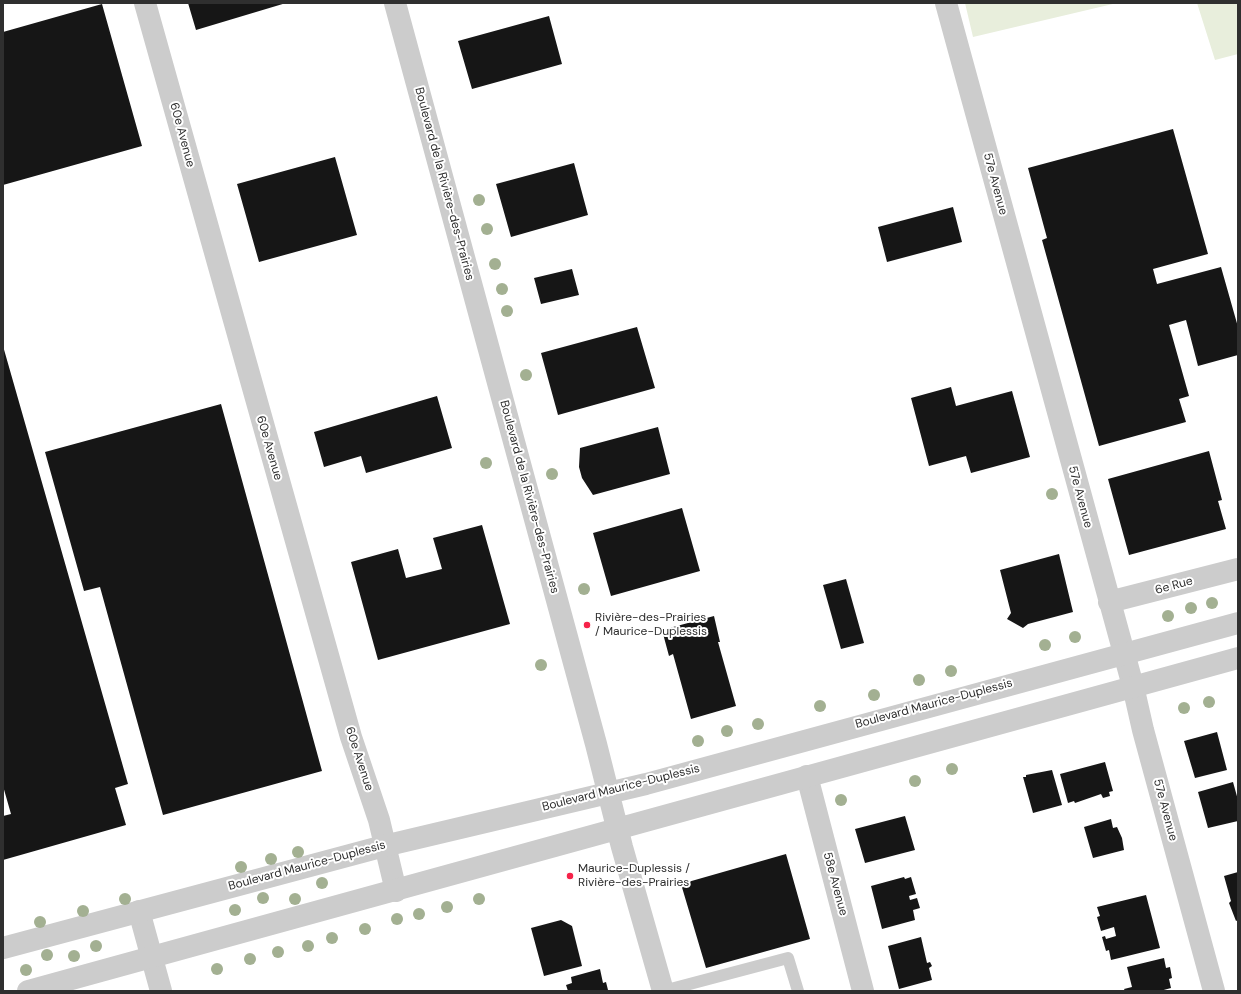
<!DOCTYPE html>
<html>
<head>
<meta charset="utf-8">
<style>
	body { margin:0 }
	#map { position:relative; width:1241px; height:994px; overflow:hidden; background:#fff; font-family:"DM Sans",sans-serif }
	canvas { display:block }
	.frame { position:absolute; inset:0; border:4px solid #2f2f2f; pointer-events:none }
</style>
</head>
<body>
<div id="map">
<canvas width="1241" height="994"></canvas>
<div class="frame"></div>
</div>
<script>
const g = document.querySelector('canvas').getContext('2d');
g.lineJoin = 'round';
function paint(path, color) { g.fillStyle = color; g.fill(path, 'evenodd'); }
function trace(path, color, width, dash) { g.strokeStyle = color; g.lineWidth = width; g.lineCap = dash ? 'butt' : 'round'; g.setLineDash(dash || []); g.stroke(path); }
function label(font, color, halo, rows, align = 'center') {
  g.font = font + ' "DM Sans",sans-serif'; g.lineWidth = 4; g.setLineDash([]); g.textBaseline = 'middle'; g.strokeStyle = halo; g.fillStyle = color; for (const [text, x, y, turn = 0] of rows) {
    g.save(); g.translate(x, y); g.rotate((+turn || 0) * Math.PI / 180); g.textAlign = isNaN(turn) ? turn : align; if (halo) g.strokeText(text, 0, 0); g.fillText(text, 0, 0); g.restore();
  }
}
paint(new Path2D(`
	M 965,3 L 1117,3 L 973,37 Z
	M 1197,3 L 1238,3 L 1238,54 L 1215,60 Z`), '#e8eedc');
paint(new Path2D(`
	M 188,3 L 286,3 L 196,30 Z
	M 102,4 L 142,146 L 3,185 L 3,32 Z
	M 549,16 L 562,64 L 472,89 L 458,41 Z
	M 1173,129 L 1208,254 L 1153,269 L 1157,284 L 1221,267 L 1238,327 L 1238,355 L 1198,366 L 1186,320 L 1169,325 L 1189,396 L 1179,399 L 1186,422 L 1099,446 L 1042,240 L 1047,238 L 1028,168 Z
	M 335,157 L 357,235 L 259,262 L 237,184 Z
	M 574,163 L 588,215 L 511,237 L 496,184 Z
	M 953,207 L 962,242 L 887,262 L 878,227 Z
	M 572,269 L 579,295 L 541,304 L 534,278 Z
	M 637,327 L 655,388 L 558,415 L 541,353 Z
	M 3,346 L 128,784 L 115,788 L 126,825 L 3,860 L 3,816 L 11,814 L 3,786 Z
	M 951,387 L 956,406 L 1012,391 L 1030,457 L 971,473 L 966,456 L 929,466 L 911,398 Z
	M 437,396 L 452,448 L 366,473 L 361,456 L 324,467 L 314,432 Z
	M 221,404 L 322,771 L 163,815 L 100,587 L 84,591 L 45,452 Z
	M 658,427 L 670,474 L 593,495 L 582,478 L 579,467 L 580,448 Z
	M 1209,451 L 1222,500 L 1218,501 L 1226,529 L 1129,555 L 1108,479 Z
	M 682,508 L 700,571 L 611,596 L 593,533 Z
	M 482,525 L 510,624 L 378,660 L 351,562 L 398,549 L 406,578 L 442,569 L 433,538 Z
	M 1059,554 L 1073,612 L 1028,624 L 1023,628 L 1007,619 L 1011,613 L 1000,570 Z
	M 846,579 L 864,643 L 841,649 L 823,585 Z
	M 714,616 L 720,642 L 718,642 L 736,706 L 691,719 L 673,654 L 669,656 L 662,630 Z
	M 1217,732 L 1227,770 L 1195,778 L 1184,741 Z
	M 1105,762 L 1113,791 L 1109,792 L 1110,796 L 1103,798 L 1101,794 L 1075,803 L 1074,801 L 1068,803 L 1060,774 Z
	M 1052,770 L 1062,805 L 1033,813 L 1023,777 L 1026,777 L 1026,775 Z
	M 1233,782 L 1238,800 L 1238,821 L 1208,828 L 1198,792 Z
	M 905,816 L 915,850 L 865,863 L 855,829 Z
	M 1111,819 L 1113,828 L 1117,827 L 1122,838 L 1124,850 L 1093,858 L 1084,827 Z
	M 786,854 L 810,939 L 706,968 L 681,884 Z
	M 1238,872 L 1238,920 L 1236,921 L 1229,903 L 1231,901 L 1224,876 Z
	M 904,877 L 905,879 L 911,877 L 916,894 L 909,896 L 910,900 L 917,898 L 920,908 L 913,910 L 915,920 L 882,929 L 871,886 Z
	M 1146,895 L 1160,948 L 1111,960 L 1109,950 L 1106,951 L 1102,937 L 1105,936 L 1106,939 L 1116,936 L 1114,927 L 1101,931 L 1097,917 L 1100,916 L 1097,907 Z
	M 561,920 L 572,926 L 582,966 L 544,976 L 531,928 Z
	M 921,937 L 927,963 L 930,962 L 932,966 L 929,968 L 932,980 L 899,989 L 888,946 Z
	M 1164,958 L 1166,968 L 1170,967 L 1172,978 L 1169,979 L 1171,988 L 1160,991 L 1125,991 L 1124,989 L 1132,987 L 1127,967 Z
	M 600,969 L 603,983 L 606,982 L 608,990 L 568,991 L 566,985 L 572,983 L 571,977 Z`), '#161616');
trace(new Path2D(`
	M 663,991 L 788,958 L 798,991`), '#ccc', 12);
trace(new Path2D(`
	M 145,3 L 351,737 L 379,820 L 396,891
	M 946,3 L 1133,686 L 1143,730 L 1214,991
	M 1109,602 L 1238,569
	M 807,776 L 863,991
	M 139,911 L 161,991`), '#ccc', 22);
trace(new Path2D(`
	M 395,3 L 596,744 L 622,847 L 663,991
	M 3,948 L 384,846 L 646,784 L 1238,623
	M 28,991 L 1238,658`), '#ccc', 22);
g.fillStyle = '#a3b092';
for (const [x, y] of [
	[479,200],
	[487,229],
	[495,264],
	[502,289],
	[507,311],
	[526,375],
	[486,463],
	[552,474],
	[1052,494],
	[584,589],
	[1212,603],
	[1191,608],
	[1168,616],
	[1075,637],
	[1045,645],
	[541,665],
	[951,671],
	[919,680],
	[874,695],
	[1209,702],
	[820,706],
	[1184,708],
	[758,724],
	[727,731],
	[698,741],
	[952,769],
	[915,781],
	[841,800],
	[298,852],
	[271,859],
	[241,867],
	[322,883],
	[263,898],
	[125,899],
	[295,899],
	[479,899],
	[447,907],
	[235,910],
	[83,911],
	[419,914],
	[397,919],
	[40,922],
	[365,929],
	[332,938],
	[96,946],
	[308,946],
	[278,952],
	[47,955],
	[74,956],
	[250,959],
	[217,969],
	[26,970]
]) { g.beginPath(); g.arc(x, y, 6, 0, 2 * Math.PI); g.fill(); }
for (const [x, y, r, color] of [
	[587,625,4,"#f62249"],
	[570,876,4,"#f62249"]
]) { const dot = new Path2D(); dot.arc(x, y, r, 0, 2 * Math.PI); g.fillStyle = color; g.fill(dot); trace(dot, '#fff', 1.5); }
label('12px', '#2f2f2f', '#fff', [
	["60e Avenue",182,135,75],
	["Boulevard de la Rivière-des-Prairies",444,184,75],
	["57e Avenue",995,184,75],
	["60e Avenue",269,448,74],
	["Boulevard de la Rivière-des-Prairies",529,497,75],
	["57e Avenue",1080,497,75],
	["6e Rue",1174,586,-15],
	["Boulevard Maurice-Duplessis",934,704,-15],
	["60e Avenue",359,759,72],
	["Boulevard Maurice-Duplessis",621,788,-14],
	["57e Avenue",1165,810,75],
	["Boulevard Maurice-Duplessis",307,866,-15],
	["58e Avenue",835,884,75]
]);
label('12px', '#2f2f2f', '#fff', [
	["Rivière-des-Prairies",595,618],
	["/ Maurice-Duplessis",595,632],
	["Maurice-Duplessis /",578,869],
	["Rivière-des-Prairies",578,883]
], 'left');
</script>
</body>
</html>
